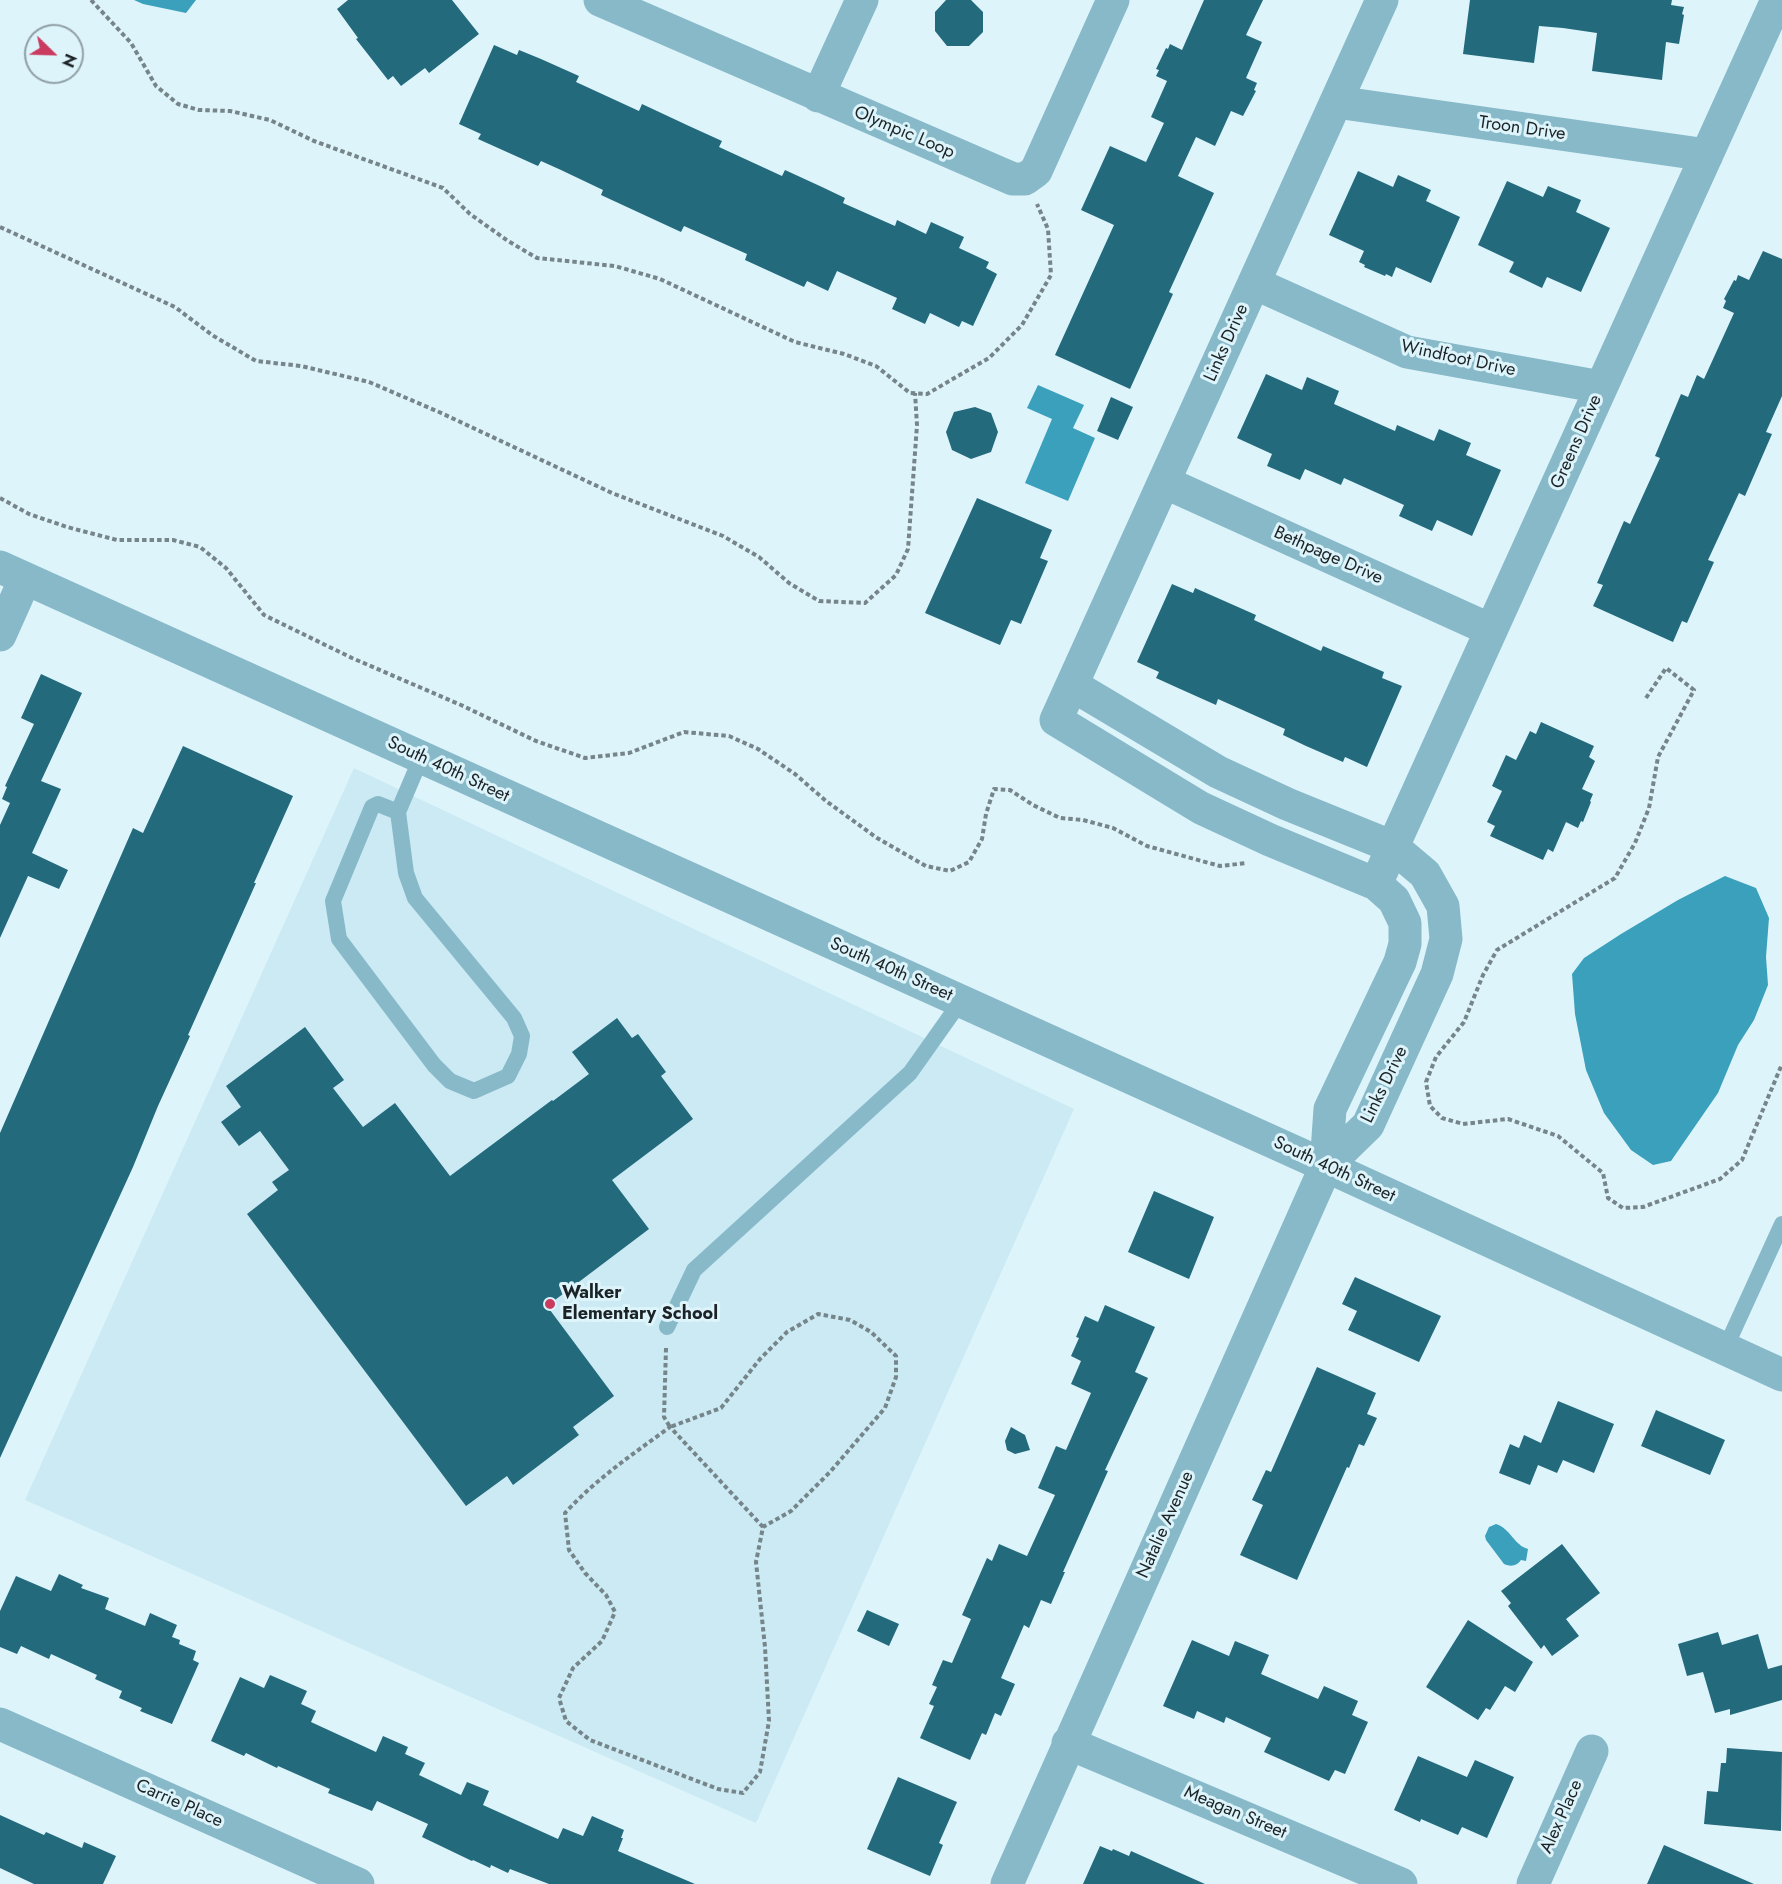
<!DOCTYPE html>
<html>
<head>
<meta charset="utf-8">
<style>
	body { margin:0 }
	#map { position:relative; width:1782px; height:1884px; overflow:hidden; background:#def4fb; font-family:Jost,sans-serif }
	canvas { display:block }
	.north { position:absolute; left:24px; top:24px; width:60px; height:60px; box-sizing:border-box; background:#def4fb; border:2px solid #90a0a6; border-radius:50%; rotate:113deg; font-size:16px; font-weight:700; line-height:24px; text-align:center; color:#1b2326 }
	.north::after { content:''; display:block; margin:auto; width:21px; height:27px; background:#ca3b60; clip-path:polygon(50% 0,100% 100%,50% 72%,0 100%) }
</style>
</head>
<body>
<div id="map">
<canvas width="1782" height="1884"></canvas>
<div class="north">N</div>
</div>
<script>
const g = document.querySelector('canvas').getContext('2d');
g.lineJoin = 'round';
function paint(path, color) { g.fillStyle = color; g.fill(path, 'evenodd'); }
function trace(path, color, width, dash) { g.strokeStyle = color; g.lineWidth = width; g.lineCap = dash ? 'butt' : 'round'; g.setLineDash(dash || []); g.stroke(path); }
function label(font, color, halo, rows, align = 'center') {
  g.font = font + ' Jost,sans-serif'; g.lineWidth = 6; g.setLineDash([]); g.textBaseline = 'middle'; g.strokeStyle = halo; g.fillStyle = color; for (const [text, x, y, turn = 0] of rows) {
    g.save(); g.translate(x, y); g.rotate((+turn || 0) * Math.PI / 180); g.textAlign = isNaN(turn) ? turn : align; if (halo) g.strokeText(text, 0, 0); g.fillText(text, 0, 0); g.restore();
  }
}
paint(new Path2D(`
	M 354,768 L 1074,1109 L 756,1823 L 25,1500 Z`), '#cbeaf4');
paint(new Path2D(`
	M 134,0 L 196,0 L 186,13 L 143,4 Z
	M 1038,385 L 1084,405 L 1073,428 L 1095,438 L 1068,501 L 1025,483 L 1052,419 L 1027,408 Z
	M 1725,876 L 1756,888 L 1769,918 L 1766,957 L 1768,985 L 1754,1020 L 1738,1045 L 1718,1093 L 1671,1161 L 1653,1165 L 1631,1150 L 1604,1113 L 1586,1070 L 1575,1014 L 1572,974 L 1584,958 L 1621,934 L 1678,900 Z
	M 1496,1524 C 1511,1529 1514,1545 1528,1549 L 1526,1561 L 1521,1560 C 1517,1566 1511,1567 1504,1564 L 1486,1540 L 1485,1536 L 1489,1527 Z`), '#3ba0bc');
paint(new Path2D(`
	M 348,0 L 452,0 L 479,34 L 429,73 L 425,68 L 401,86 L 393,76 L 388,80 L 356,39 L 358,38 L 337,9 Z
	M 946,0 L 971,0 L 983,12 L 983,32 L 969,46 L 947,46 L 935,31 L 935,12 Z
	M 1204,0 L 1263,0 L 1246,35 L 1262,42 L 1246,78 L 1257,83 L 1254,90 L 1256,91 L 1243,116 L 1231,111 L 1215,146 L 1196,137 L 1178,176 L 1214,193 L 1169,292 L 1173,294 L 1130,389 L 1055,355 L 1114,225 L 1081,210 L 1110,146 L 1146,162 L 1164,123 L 1151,117 L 1167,81 L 1156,76 L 1159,70 L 1156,69 L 1166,48 L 1168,49 L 1170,44 L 1182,50 Z
	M 1470,0 L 1672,0 L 1671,5 L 1684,7 L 1682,14 L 1684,15 L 1679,44 L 1666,42 L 1662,80 L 1592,71 L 1597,33 L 1563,28 L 1539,26 L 1534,63 L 1463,54 Z
	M 494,45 L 517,55 L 519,50 L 541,59 L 579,76 L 576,82 L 639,111 L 642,104 L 689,126 L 722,141 L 719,147 L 782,176 L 785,170 L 822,187 L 845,198 L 843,203 L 895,226 L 897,220 L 926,234 L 931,222 L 964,237 L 959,248 L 989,262 L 986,268 L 997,274 L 973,326 L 962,321 L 959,327 L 930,313 L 925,324 L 892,309 L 897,298 L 837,271 L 828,291 L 807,281 L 804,287 L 745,260 L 747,254 L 684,226 L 681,232 L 601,195 L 603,190 L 561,170 L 541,161 L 538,166 L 478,139 L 481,134 L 459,124 Z
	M 1358,171 L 1393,187 L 1398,175 L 1431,190 L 1426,201 L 1460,217 L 1431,283 L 1396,267 L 1392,277 L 1386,274 L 1385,276 L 1364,267 L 1365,265 L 1359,262 L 1364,251 L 1329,235 Z
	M 1507,181 L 1543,197 L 1548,186 L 1581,200 L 1576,212 L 1610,228 L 1581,292 L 1547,277 L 1542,288 L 1509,272 L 1514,262 L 1478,245 Z
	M 1763,251 L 1782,259 L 1782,396 L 1766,432 L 1772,434 L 1745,496 L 1739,493 L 1708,560 L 1714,562 L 1687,623 L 1682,621 L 1673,642 L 1593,606 L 1603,585 L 1597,583 L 1624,521 L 1630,524 L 1660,458 L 1655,456 L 1681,394 L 1688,397 L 1697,375 L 1704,379 L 1734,313 L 1723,308 L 1726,301 L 1724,299 L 1734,280 L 1736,281 L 1738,275 L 1749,280 Z
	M 1266,374 L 1302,390 L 1307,377 L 1339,391 L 1334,404 L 1395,431 L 1397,425 L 1434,441 L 1439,429 L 1471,443 L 1466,455 L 1501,470 L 1472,536 L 1437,520 L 1432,531 L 1399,516 L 1404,505 L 1344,478 L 1341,485 L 1305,469 L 1300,480 L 1267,466 L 1272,454 L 1237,438 Z
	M 1111,397 L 1133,407 L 1118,440 L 1097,431 Z
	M 975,407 L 991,413 L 998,432 L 991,452 L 971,459 L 952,450 L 946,432 L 954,412 Z
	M 977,498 L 1052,530 L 1040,558 L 1048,561 L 1021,624 L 1011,620 L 1000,645 L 925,613 Z
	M 1172,584 L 1193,593 L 1195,588 L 1256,615 L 1254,620 L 1321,651 L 1323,646 L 1384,672 L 1382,678 L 1402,686 L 1367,767 L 1345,757 L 1343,762 L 1306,746 L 1283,735 L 1285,729 L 1218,699 L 1216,705 L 1178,688 L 1156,678 L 1159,672 L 1137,662 Z
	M 41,674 L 82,693 L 41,781 L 61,789 L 32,853 L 68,870 L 59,889 L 28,876 L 0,938 L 0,825 L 10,803 L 2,799 L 7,787 L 5,786 L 34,724 L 21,718 Z
	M 1541,722 L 1594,746 L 1589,757 L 1595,761 L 1582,789 L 1593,794 L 1590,801 L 1591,802 L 1583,822 L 1581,821 L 1578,828 L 1566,822 L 1553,852 L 1548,849 L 1543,860 L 1490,836 L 1495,826 L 1487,822 L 1502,791 L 1492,786 L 1506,755 L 1516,760 L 1530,731 L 1536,734 Z
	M 183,746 L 293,796 L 254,883 L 256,883 L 188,1035 L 190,1036 L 158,1106 L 133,1167 L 0,1458 L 0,1133 L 133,828 L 143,833 Z
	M 617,1018 L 632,1038 L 638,1034 L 666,1072 L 661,1076 L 693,1119 L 612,1180 L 649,1229 L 547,1306 L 614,1396 L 573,1427 L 579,1435 L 513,1485 L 507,1476 L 466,1506 L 247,1214 L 278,1190 L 272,1182 L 289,1170 L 260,1131 L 239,1146 L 221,1122 L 241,1107 L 226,1086 L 305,1027 L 344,1080 L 333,1088 L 363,1127 L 395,1103 L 450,1176 L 552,1100 L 553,1101 L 589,1074 L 572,1052 Z
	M 1154,1191 L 1214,1217 L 1189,1279 L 1128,1252 Z
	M 1355,1277 L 1441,1316 L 1419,1362 L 1348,1330 L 1357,1311 L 1342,1304 Z
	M 1105,1305 L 1155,1327 L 1135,1372 L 1148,1378 L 1105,1470 L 1108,1471 L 1063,1572 L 1065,1572 L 1051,1604 L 1041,1600 L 1029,1628 L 1024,1625 L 1001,1678 L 1015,1684 L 1001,1716 L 995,1713 L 986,1735 L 982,1733 L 970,1760 L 920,1738 L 934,1706 L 929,1704 L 937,1687 L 932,1685 L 943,1660 L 952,1663 L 971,1619 L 962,1615 L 987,1558 L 992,1561 L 999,1544 L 1027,1556 L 1055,1495 L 1038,1488 L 1056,1446 L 1066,1450 L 1091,1393 L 1071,1384 L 1081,1361 L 1071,1356 L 1079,1338 L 1076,1337 L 1085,1316 L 1098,1322 Z
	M 1317,1367 L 1376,1393 L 1367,1414 L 1377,1418 L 1364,1446 L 1359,1444 L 1349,1468 L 1347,1467 L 1297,1580 L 1240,1555 L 1263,1505 L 1252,1500 L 1266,1470 L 1271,1472 Z
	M 1558,1401 L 1614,1424 L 1594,1473 L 1563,1460 L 1557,1473 L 1538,1465 L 1530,1485 L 1499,1473 L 1510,1444 L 1519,1448 L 1524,1435 L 1541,1443 Z
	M 1656,1410 L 1725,1440 L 1710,1475 L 1641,1446 Z
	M 1011,1427 L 1025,1435 L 1030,1450 L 1015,1454 L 1007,1450 L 1005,1441 Z
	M 1562,1544 L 1600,1593 L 1566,1619 L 1579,1636 L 1552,1656 L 1544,1645 L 1541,1649 L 1508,1606 L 1511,1603 L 1501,1591 Z
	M 59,1574 L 83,1585 L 81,1588 L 109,1598 L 105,1609 L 145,1626 L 150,1613 L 177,1625 L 172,1637 L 180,1640 L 179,1644 L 196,1651 L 193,1660 L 199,1663 L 172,1724 L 140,1711 L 142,1708 L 119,1698 L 122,1691 L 95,1679 L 97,1675 L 51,1654 L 49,1659 L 21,1646 L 17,1654 L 0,1647 L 0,1611 L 16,1576 L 51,1591 Z
	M 867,1610 L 899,1624 L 889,1646 L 857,1631 Z
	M 1468,1620 L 1533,1662 L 1515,1692 L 1505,1686 L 1490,1710 L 1486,1708 L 1478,1720 L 1426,1687 Z
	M 1718,1632 L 1722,1645 L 1758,1634 L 1768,1669 L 1782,1665 L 1782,1700 L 1730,1715 L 1730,1709 L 1715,1713 L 1703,1672 L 1687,1676 L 1678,1644 Z
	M 1192,1640 L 1229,1656 L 1235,1641 L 1269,1655 L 1261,1674 L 1318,1699 L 1324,1686 L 1358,1701 L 1352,1715 L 1368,1722 L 1345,1774 L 1335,1770 L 1329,1781 L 1264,1752 L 1271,1738 L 1226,1717 L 1224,1723 L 1197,1711 L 1194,1719 L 1163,1706 Z
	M 270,1675 L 307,1691 L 301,1704 L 316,1711 L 311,1722 L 376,1752 L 383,1736 L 408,1747 L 405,1754 L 425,1763 L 419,1775 L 461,1795 L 467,1782 L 489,1791 L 483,1805 L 558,1839 L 563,1828 L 583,1836 L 592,1816 L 624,1830 L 621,1838 L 623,1838 L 618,1851 L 695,1884 L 549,1884 L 510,1869 L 508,1873 L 491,1865 L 490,1868 L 473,1860 L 472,1861 L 422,1837 L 428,1824 L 377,1801 L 372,1811 L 328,1793 L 330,1789 L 278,1766 L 277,1768 L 246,1753 L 244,1756 L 211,1741 L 240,1677 L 264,1688 Z
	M 1727,1748 L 1782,1752 L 1781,1831 L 1704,1824 L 1707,1791 L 1718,1792 L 1721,1763 L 1726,1763 Z
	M 1418,1756 L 1467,1777 L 1475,1760 L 1514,1777 L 1487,1838 L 1462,1827 L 1458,1835 L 1421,1819 L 1420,1822 L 1394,1810 Z
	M 898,1777 L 957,1802 L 939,1843 L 943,1845 L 930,1876 L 867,1849 Z
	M 0,1815 L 44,1835 L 46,1832 L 82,1848 L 84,1842 L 116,1856 L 103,1884 L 34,1884 L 0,1868 Z
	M 1664,1845 L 1754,1884 L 1647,1884 Z
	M 1100,1846 L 1112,1851 L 1113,1849 L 1129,1856 L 1131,1851 L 1205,1884 L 1083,1884 Z`), '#236a7d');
trace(new Path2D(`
	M 91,0 L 131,43 L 156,86 L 178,104 L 199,110 L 230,111 L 270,120 L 314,141 L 443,188 L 470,214 L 508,241 L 537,258 L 615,266 L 660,279 L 795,342 L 844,354 L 876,366 L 910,393 L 927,394 L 989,358 L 1022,325 L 1051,275 L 1048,229 L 1037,204
	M 0,227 L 175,307 L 212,335 L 256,361 L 301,366 L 369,382 L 439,412 L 612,493 L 723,536 L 759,557 L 789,583 L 819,601 L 865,603 L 896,575 L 908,549 L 917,425 L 915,393
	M 0,498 L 29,514 L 67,527 L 117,540 L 173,540 L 200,547 L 226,568 L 264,615 L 352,658 L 461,705 L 536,741 L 585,758 L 629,753 L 684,732 L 729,736 L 758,749 L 795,774 L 826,801 L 877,838 L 926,866 L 950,871 L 969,862 L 982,839 L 986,814 L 994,789 L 1010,790 L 1033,805 L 1060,818 L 1083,820 L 1113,828 L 1147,846 L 1220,866 L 1247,863
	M 1646,698 L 1666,668 L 1694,690 L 1658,757 L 1649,808 L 1635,843 L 1615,878 L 1497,950 L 1483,975 L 1464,1022 L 1436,1057 L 1426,1082 L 1430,1106 L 1442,1118 L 1463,1124 L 1508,1119 L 1558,1136 L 1603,1173 L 1608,1198 L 1623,1208 L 1643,1207 L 1720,1179 L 1742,1160 L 1782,1064
	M 666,1348 L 664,1417 L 670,1427 L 721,1408 L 760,1359 L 787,1332 L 818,1314 L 850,1320 L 871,1332 L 896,1356 L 896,1377 L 885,1408 L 830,1472 L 791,1511 L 763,1527 L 756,1562 L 765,1647 L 769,1721 L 760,1772 L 743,1793 L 718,1789 L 590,1740 L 566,1721 L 559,1698 L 573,1668 L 602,1641 L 615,1612 L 606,1595 L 585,1573 L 569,1550 L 565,1513 C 596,1479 633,1454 670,1427 L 763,1527`), '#76858a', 4, [4.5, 3]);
trace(new Path2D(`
	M 398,812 L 406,873 L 415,898 L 514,1018 L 522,1036 L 519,1054 L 508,1076 L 474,1091 L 450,1081 L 434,1065 L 339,939 L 333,901 L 372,807 L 378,804 L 398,812 L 421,758
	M 667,1327 L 694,1270 L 910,1073 L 961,1001
	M 1725,1349 L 1782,1224`), '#88b9c9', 16);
trace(new Path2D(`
	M 600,0 L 1013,179 L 1025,179 L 1036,171 L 1113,0
	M 818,96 L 862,0
	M 1336,102 L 1707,155
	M 1254,283 L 1407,352 L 1601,387
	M 1164,482 L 1491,630
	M 0,635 L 25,579
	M 1072,685 L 1218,772 L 1287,804 L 1393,847 L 1425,874 L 1443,906 L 1446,939 L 1437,974 L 1368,1125 L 1326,1166
	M 1376,884 L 1777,0
	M 0,1724 L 358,1884
	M 1068,1743 L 1401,1884
	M 1007,1884 L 1326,1166 L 1330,1109 L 1400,962 L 1405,944 L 1405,923 L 1394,900 L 1376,884 L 1270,840 L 1201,808 L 1056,720 L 1382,0
	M 1533,1884 L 1592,1751`), '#88b9c9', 33);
trace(new Path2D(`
	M 0,567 L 1326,1166 L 1782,1375`), '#88b9c9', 33);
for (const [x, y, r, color] of [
	[550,1304,6,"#ca3b60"]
]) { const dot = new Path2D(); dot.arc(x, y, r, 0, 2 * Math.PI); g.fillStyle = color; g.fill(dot); trace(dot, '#def4fb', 2); }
label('18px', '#1b2326', '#def4fb', [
	["Troon Drive",1522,129,8],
	["Olympic Loop",904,133,23],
	["Links Drive",1227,343,-66],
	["Windfoot Drive",1458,359,12],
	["Greens Drive",1577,442,-66],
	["Bethpage Drive",1328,556,24],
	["South 40th Street",448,770,25],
	["South 40th Street",891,970,24],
	["Links Drive",1385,1085,-64],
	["South 40th Street",1334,1170,25],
	["Natalie Avenue",1166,1525,-66],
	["Carrie Place",179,1804,24],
	["Meagan Street",1235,1813,23],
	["Alex Place",1562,1817,-66]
]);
label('bold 18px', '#1b2326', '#def4fb', [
	["Walker",562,1294],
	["Elementary School",562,1315]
], 'left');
</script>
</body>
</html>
